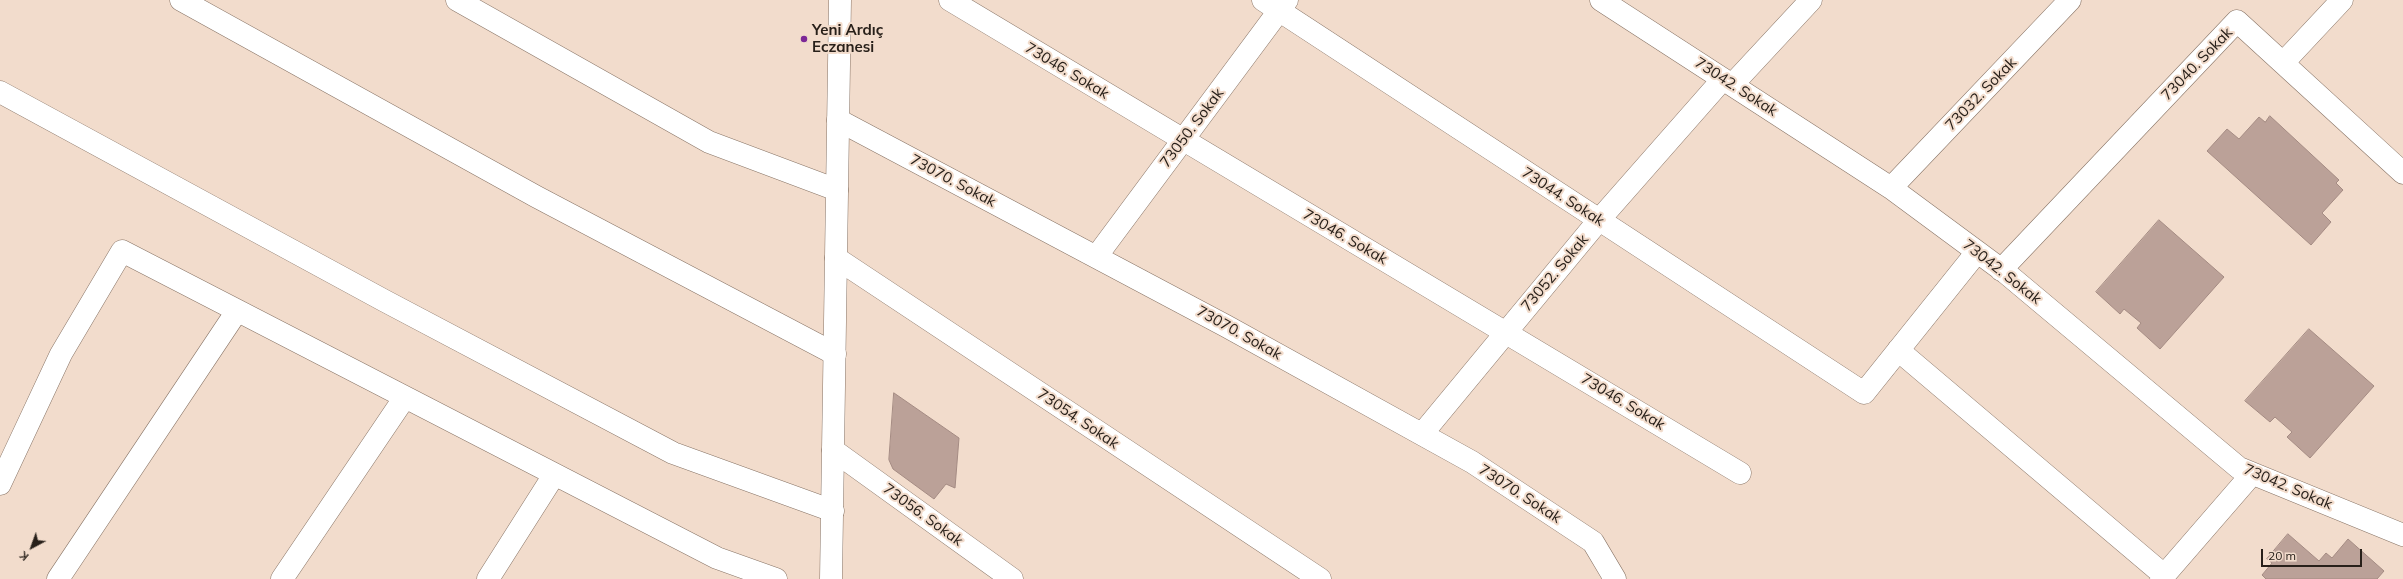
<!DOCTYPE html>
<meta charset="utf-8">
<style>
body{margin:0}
#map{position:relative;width:2403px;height:579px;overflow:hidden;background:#f2dccc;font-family:Mulish,sans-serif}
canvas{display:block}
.north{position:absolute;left:12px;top:527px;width:40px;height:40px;-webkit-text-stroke:3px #f2dccc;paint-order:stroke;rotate:221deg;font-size:11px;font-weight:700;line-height:16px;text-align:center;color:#28201a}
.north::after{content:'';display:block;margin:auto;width:14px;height:18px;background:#28201a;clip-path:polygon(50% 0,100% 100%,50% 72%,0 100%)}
.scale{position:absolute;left:2261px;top:549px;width:101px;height:18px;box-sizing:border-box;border:2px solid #28201a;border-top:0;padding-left:5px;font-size:12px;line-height:14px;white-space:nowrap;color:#28201a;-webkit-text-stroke:3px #f2dccc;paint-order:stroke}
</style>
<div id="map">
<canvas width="2403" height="579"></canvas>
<div class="north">K</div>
<div class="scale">20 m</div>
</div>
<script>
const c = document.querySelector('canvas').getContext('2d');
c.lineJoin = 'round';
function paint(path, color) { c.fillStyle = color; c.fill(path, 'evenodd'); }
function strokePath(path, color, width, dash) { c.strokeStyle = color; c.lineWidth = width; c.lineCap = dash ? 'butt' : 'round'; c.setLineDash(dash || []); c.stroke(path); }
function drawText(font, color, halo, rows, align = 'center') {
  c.font = font + ' Mulish,sans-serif'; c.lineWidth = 4; c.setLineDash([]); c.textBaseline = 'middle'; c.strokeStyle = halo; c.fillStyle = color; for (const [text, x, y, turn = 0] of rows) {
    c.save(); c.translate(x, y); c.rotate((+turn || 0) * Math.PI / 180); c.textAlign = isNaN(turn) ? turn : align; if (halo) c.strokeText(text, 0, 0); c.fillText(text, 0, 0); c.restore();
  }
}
const building = new Path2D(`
 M2270 116 2339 180 2336 183 2343 190 2322 213 2331 222 2311 245 2207 151 2227 129 2239 139 2259 117 2265 122Z
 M2159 220 2224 277 2160 349 2137 328 2141 323 2124 309 2120 314 2096 292Z
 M2309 329 2374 386 2310 458 2287 437 2292 432 2275 417 2270 422 2245 401Z
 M894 393 959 438 955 488 946 484 934 499 893 469 889 460Z
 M2288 534 2319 561 2326 553 2332 558 2348 539 2384 571 2377 579H2266L2262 575 2272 563 2267 559Z`);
paint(building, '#bba198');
strokePath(building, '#a48b83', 1);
const street = new Path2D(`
 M181 0 537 197 835 354
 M457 0 709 142 837 190
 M950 0C1212 159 1477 314 1740 473
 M1263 0 1864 393 1977 252
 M1601 0 1891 188 2006 273 2239 468 2403 535
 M2283 63 2342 0
 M1732 85 1811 0
 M0 92 385 301 673 453 833 511
 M838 120 1226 326 1472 462 1593 542 1615 579
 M1891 188 2070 0
 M1096 257 1287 0
 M836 258 1320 579
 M2001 270 2237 21 2403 173
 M1898 350 2165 576
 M1422 434 1599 220 1723 79
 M833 450 1012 579
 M0 484 61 354 122 251 717 558 776 579
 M58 579 237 311
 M282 579 405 397
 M488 579 554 475
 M2161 579 2252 474`);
const secondary = new Path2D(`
 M831 579 840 0`);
strokePath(street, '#887466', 23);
strokePath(secondary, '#887466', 23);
strokePath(street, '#fff', 22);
strokePath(secondary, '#fff', 22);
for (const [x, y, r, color] of [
 [804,39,4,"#7c2796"]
]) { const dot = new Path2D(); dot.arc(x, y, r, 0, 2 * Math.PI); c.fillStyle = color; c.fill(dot); strokePath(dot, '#f2dccc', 1.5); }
drawText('bold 15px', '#28201a', '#f2dccc', [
 ["Yeni Ardıç",812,30],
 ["Eczanesi",812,47]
], 'left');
drawText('15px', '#28201a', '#f2dccc', [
 ["73040. Sokak",2197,64,-46],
 ["73046. Sokak",1067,71,31],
 ["73042. Sokak",1736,87,33],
 ["73032. Sokak",1981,94,-46],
 ["73050. Sokak",1192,128,-53],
 ["73070. Sokak",953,181,28],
 ["73044. Sokak",1563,197,33],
 ["73046. Sokak",1345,237,30],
 ["73042. Sokak",2002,272,38],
 ["73052. Sokak",1555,273,-50],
 ["73070. Sokak",1239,333,29],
 ["73046. Sokak",1623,402,31],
 ["73054. Sokak",1078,419,34],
 ["73042. Sokak",2288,487,23],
 ["73070. Sokak",1520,494,33],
 ["73056. Sokak",923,515,36]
]);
</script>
